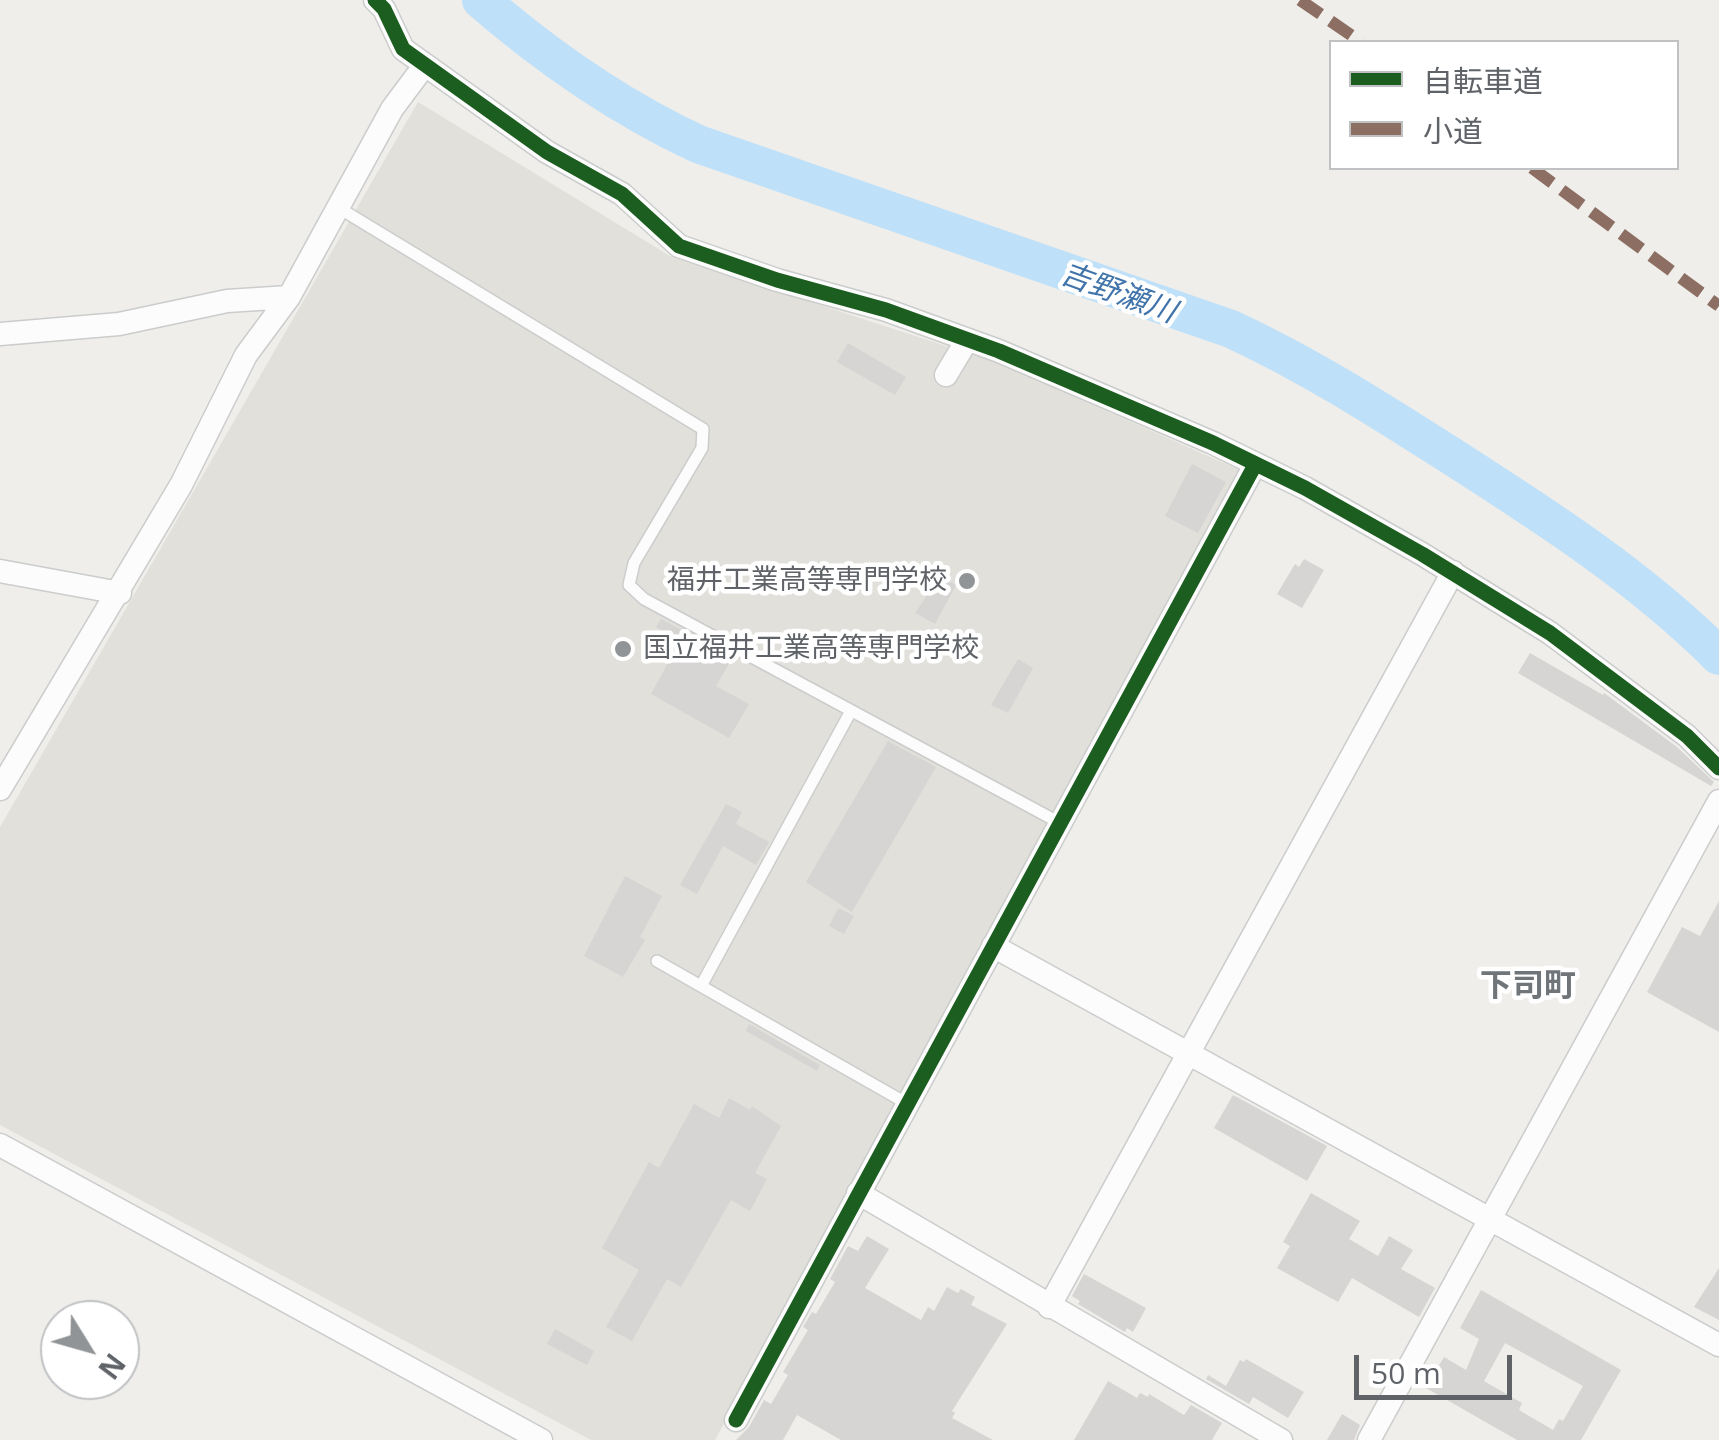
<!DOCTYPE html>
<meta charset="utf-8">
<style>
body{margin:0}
#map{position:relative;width:1719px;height:1440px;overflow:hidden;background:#efeeea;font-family:"Open Sans","Noto Sans JP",sans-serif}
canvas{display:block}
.legend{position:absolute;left:1329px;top:40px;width:350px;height:130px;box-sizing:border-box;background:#fff;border:2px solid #bfc1c3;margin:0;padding:12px 18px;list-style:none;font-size:30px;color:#5f6368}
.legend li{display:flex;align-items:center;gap:20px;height:50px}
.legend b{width:50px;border:2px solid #bfc1c3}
.north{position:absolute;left:40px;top:1300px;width:100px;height:100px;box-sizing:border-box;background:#fff;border:2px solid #bfc1c3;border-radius:50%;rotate:127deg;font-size:28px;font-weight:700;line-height:40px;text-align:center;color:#5f6368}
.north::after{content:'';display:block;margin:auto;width:35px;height:45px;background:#919496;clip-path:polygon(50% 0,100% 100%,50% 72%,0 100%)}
.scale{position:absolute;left:1354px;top:1355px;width:158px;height:45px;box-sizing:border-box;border:5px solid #5f6368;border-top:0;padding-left:12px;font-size:30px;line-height:35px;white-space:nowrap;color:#5f6368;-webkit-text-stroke:8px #fff;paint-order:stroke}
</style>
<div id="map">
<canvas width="1719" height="1440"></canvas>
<ul class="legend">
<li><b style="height:12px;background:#1b5e20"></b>自転車道</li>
<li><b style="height:12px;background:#8d6e63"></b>小道</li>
</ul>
<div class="north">N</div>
<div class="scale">50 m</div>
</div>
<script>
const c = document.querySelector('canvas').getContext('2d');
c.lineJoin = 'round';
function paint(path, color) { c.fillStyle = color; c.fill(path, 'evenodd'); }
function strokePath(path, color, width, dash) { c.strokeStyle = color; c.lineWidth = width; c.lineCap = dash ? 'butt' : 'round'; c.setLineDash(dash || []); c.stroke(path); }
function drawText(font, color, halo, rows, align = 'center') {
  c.font = font + ' "Open Sans","Noto Sans JP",sans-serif'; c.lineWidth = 9; c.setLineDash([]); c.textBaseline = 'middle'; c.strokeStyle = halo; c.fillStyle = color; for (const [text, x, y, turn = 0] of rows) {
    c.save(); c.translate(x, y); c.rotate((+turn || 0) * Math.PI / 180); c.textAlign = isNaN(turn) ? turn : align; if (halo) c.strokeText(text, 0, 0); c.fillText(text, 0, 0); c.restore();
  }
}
paint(new Path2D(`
 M418 102 670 256 995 362 1240 470 715 1440H591L0 1125V827Z`), '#e2e0da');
strokePath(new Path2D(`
 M481 0C547 57 619 107 698 144L1231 329C1311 366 1382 412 1456 459 1548 518 1641 578 1719 656`), '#bfe0f9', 38);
paint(new Path2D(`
 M848 343 906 377 895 395 837 362Z
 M1192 464 1226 482 1198 533 1165 516Z
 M1304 559 1324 570 1302 608 1277 594 1295 564 1299 567Z
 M940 576 956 585 935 624 915 613Z
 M661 619 733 657 716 686 749 704 729 738 651 694 680 641 656 627Z
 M1530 653 1603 695 1604 693 1677 747 1714 782 1711 786 1518 673Z
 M1018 659 1033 668 1008 713 991 705Z
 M888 741 936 767 852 912 806 882Z
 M726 804 742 812 736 824 769 842 756 865 723 846 697 894 680 885Z
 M625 876 662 896 640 937 645 940 623 977 584 956Z
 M1719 901V1032L1647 992 1682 927 1700 936Z
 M838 908 854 916 844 934 829 926Z
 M749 1024 820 1065 817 1071 746 1031Z
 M1233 1095 1327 1146 1307 1181 1214 1128Z
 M729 1098 750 1110 752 1106 781 1126 755 1173 767 1179 750 1211 731 1200 681 1287 667 1279 632 1341 606 1327 639 1270 602 1248 649 1162 659 1168 694 1104 719 1118Z
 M1311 1193 1360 1221 1349 1239 1378 1256 1389 1236 1413 1250 1401 1269 1435 1288 1419 1317 1352 1278 1338 1302 1277 1268 1290 1246 1283 1242Z
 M867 1236 889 1249 865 1288 921 1320 928 1307 934 1311 947 1287 958 1293 961 1289 975 1297 971 1305 1007 1324 952 1411 955 1413 952 1418 993 1440H841L797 1415 783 1440H736L749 1427 764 1400 771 1404 788 1375 783 1372 808 1330 803 1327 812 1312 816 1314 835 1282 830 1279 848 1246 858 1251Z
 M1719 1268V1320L1694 1307Z
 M1084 1274 1146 1308 1133 1332 1127 1328 1125 1332 1078 1304 1080 1301 1072 1296Z
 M1481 1290 1621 1370 1581 1440H1517L1426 1388 1444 1357 1466 1370 1479 1339 1460 1328ZM1505 1343 1583 1386 1563 1421 1559 1419 1553 1430 1519 1410 1522 1403 1484 1381Z
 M555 1329 594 1351 587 1365 547 1344Z
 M1246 1359 1304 1392 1288 1418 1253 1397 1249 1404 1206 1379 1208 1375 1226 1386 1240 1360 1244 1362Z
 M1108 1381 1137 1398 1140 1393 1148 1397 1149 1394 1184 1415 1191 1405 1222 1423 1212 1440H1074Z
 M1342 1414 1360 1425 1354 1440H1327Z`), '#d6d5d3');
const lane = new Path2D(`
 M339 208 703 429 702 448 634 563 629 585 644 599 1060 823
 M657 961 906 1103
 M701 986 851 711`);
const street = new Path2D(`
 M375 0 384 9 403 49 547 152 622 194 679 246 777 280 886 310 999 351 1213 443 1305 488 1422 554 1550 633 1687 736 1719 768
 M0 334 119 324 227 301 289 297
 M946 375 967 340
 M0 571 120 593
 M0 789 181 485 246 355 289 297 392 109 424 66
 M993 946 1719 1345
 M0 1145 541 1440
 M858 1193 1281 1440
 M1049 1307 1453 572
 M736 1420 1255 465
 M1369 1440 1719 801`);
strokePath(lane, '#cbcccc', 14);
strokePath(street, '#cbcccc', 25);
strokePath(lane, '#fdfcfc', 11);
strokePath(street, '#fdfcfc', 22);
strokePath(new Path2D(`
 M1300 0 1361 42
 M1532 168 1719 306`), '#8d6e63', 12, [25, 12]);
strokePath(new Path2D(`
 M375 0 384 9 403 49 547 152 622 194 679 246 777 280 886 310 999 351 1213 443 1305 488 1422 554 1550 633 1687 736 1719 768
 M736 1420 1255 465`), '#1b5e20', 15);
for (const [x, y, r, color] of [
 [967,581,10,"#919496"],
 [623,649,10,"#919496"]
]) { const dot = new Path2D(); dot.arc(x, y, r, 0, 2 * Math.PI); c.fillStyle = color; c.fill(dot); strokePath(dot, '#fff', 4); }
drawText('28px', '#5f6368', '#fff', [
 ["福井工業高等専門学校",947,581],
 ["国立福井工業高等専門学校",643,649,"left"]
], 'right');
drawText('italic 30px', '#4174aa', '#fff', [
 ["吉野瀬川",1118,294,20]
]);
drawText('bold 32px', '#70757a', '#fff', [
 ["下司町",1528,987]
]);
</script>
